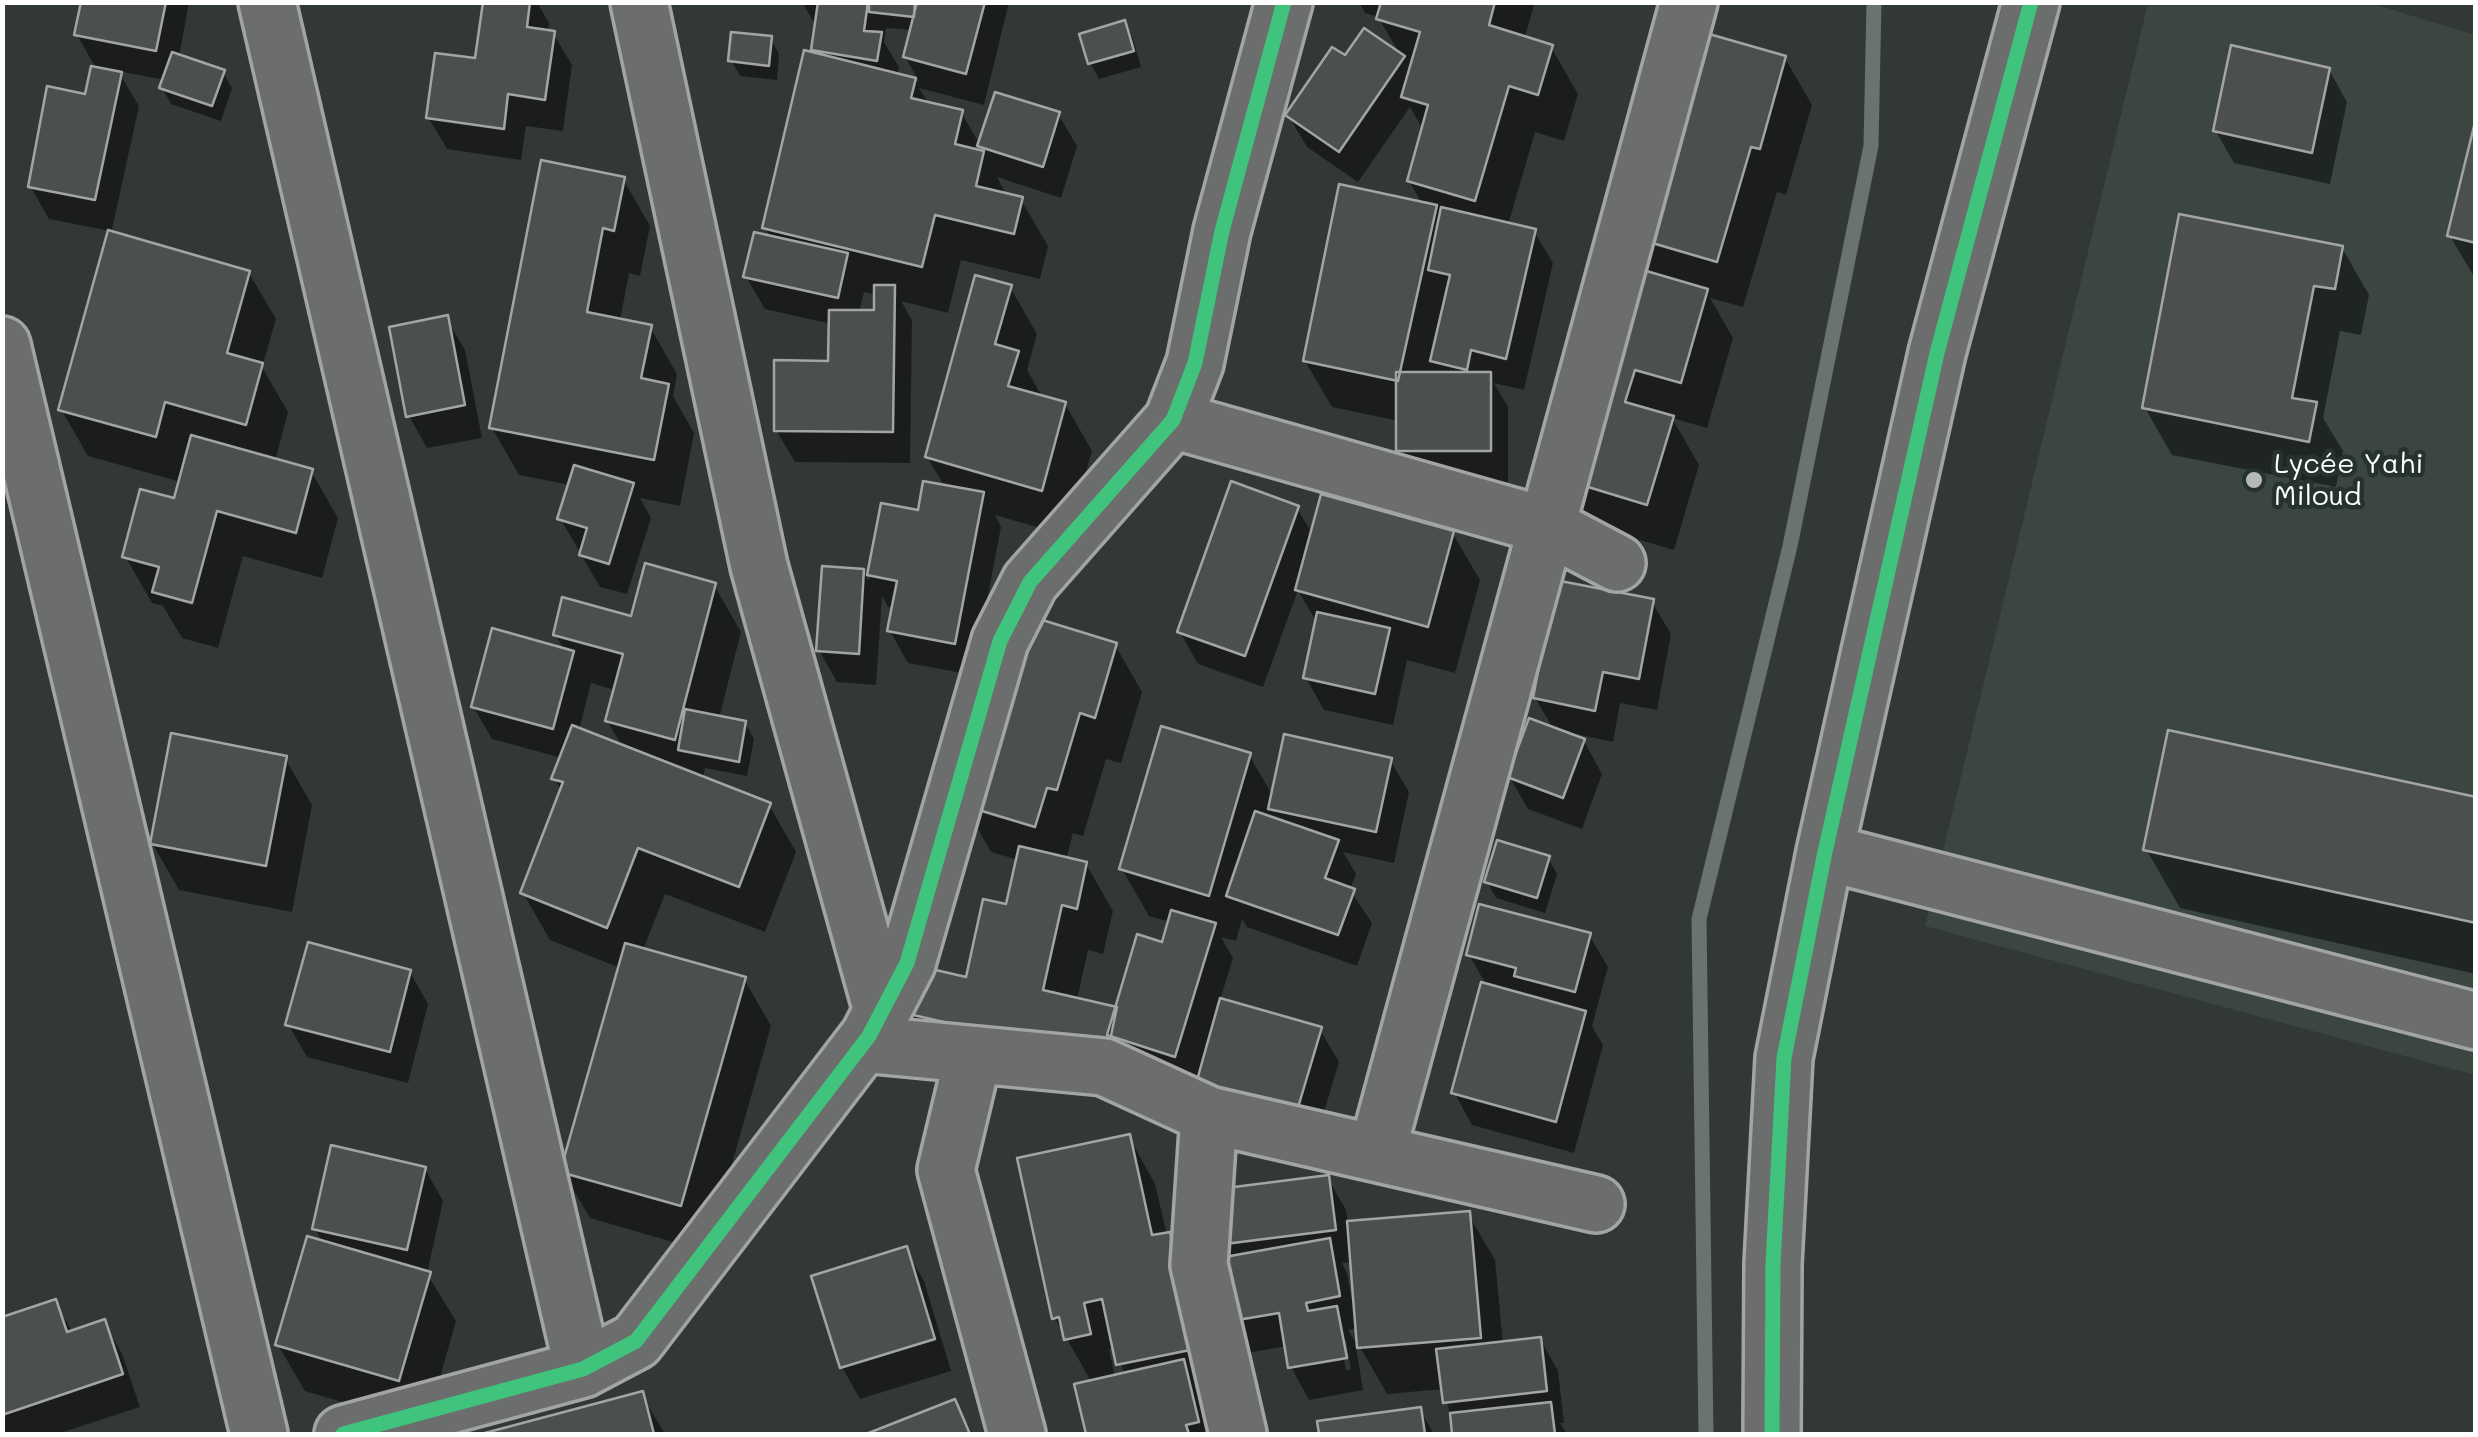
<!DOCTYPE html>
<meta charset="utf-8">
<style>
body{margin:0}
#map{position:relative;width:2478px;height:1437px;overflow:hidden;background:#323835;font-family:Mali,sans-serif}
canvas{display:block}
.frame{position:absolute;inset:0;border:5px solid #fff;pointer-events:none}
</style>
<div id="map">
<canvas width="2478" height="1437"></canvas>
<div class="frame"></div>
</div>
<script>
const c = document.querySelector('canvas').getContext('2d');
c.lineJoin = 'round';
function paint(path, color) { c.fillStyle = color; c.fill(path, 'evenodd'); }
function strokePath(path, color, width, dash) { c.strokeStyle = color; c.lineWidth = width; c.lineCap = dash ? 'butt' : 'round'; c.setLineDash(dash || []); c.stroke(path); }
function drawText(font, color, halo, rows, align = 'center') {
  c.font = font + ' Mali,sans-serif'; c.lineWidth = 9; c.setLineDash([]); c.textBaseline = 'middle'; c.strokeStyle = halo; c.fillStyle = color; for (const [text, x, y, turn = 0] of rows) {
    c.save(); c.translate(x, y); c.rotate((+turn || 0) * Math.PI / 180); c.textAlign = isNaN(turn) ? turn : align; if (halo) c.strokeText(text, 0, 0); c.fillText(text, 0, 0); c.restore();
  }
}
paint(new Path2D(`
 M2148 3H2370L2475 35V1075L1925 926Z`), '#3b4640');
paint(new Path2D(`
 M83 2H189L179 57 223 72 232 88 221 121 171 104 162 88 165 80 118 71 139 106 111 234 249 273 276 319 262 367 288 412 275 461 311 471 338 518 322 578 243 556 218 648 182 638 163 606 152 603 125 556 176 501 181 482 88 456 61 409 110 231 49 219 30 186 87 97 97 70 77 35Z
 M485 2H537L549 23 548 33H553L572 65 563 131 526 126 521 160 447 149 428 117 477 61Z
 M802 2H1009L984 105 919 88 929 104 961 112 980 145 1058 114 1077 146 1061 198 997 177 1007 196 1021 200 1048 246 1040 279 961 260 948 313 901 301 912 320 910 463 795 462 776 430 831 363V324L765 309 746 277 771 238 765 228 817 56 814 50 817 28ZM886 28 912 30 905 57 919 81 897 76 899 67 884 42ZM864 292 876 295V312H859Z
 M1359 2H1535L1524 39 1551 47 1578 94 1564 141 1535 132 1508 225 1534 231 1553 263 1524 390 1494 383 1508 407V483L1418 482 1399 450V421L1332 407 1305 361 1423 205 1409 181 1423 130 1410 107 1358 182 1307 147 1288 115 1345 59 1401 56 1378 17 1365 13Z
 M1124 23 1133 39 1141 67 1099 79 1090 63Z
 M770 38 779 54 777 80 740 76 731 60Z
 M1785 58 1812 105 1786 195 1777 192 1743 307 1710 298 1733 338 1707 428 1672 418 1699 465 1674 550 1568 519 1620 232Z
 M2329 70 2347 102 2330 184 2234 163 2215 130Z
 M2476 128V280L2450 236Z
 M623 179 650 226 640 276 629 273 620 321 650 327 677 374 673 396 694 433 680 506 640 498 651 518 627 594 600 587 560 518 570 485 519 475 492 428Z
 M2342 248 2369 295 2361 335 2340 331 2323 418 2343 451 2336 487 2172 455 2145 408Z
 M1010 287 1037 334 1027 370 1043 398 1065 404 1092 451 1068 536 995 515 1001 527 973 675 908 663 890 631 894 608 888 607 882 596 876 685 837 682 819 650 863 572 869 581 883 506 920 513 945 487 927 457Z
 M446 318 465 350 482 438 427 448 409 416Z
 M1297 508 1313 535 1453 534 1480 580 1455 673 1407 660 1393 725 1324 710 1306 678 1317 623 1298 590 1263 687 1198 664 1180 632Z
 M714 585 741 632 719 718 745 723 754 739 747 776 705 768 703 779 769 805 796 852 765 932 665 894 643 950 744 979 771 1026 707 1252 590 1218 563 1172 620 968 550 940 523 893 562 792 554 778 562 758 492 739 473 706 565 651 555 634 633 619ZM591 683 615 690 607 721 623 747 579 730Z
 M1652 602 1671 634 1657 710 1620 703 1613 742 1571 733 1570 736 1584 741 1602 774 1582 829 1528 809 1509 776 1554 730 1535 698Z
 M1115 645 1142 692 1121 763 1106 759 1083 836 1073 833 1066 860 1086 864 1113 911 1103 954 1088 950 1077 1000 1118 1009 1164 946 1170 922 1149 916 1122 869 1249 755 1273 796 1390 760 1409 792 1394 863 1343 852 1356 874 1350 890 1372 923 1357 966 1247 927 1242 919 1236 941 1221 937 1233 958 1220 1000 1320 1030 1339 1062 1312 1152 1132 1104 929 1058 902 1012 968 980 1008 907 1018 860 991 852 964 805Z
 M285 758 312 805 292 912 179 890 152 843Z
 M2476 800V974L2180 908 2146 849Z
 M1548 858 1557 874 1545 913 1496 898 1487 882Z
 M1589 935 1608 967 1592 1026 1603 1045 1574 1153 1472 1125 1454 1092 1487 986 1469 955Z
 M410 972 428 1004 408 1083 307 1057 288 1024Z
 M1129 1137 1155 1184 1167 1235 1195 1282 1211 1434H1089L1077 1386 1092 1383 1055 1318ZM1115 1348 1125 1375 1115 1377 1109 1349Z
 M425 1169 443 1201 427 1274 456 1321 426 1427 305 1391 278 1345 323 1243 315 1229Z
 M1327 1177 1346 1210 1348 1224 1468 1214 1495 1260 1503 1344 1540 1339 1558 1371 1564 1423H1560L1567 1434H1455L1444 1389 1387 1394 1360 1347 1358 1328 1348 1330 1355 1341 1363 1390 1309 1400 1291 1367 1287 1346 1241 1354 1220 1244ZM1353 1262 1356 1301H1352L1347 1273 1342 1263ZM1341 1340H1346L1351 1370H1346Z
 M905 1249 924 1281 951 1371 860 1399 842 1367Z
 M55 1302 73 1333 104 1322 122 1354 140 1407 57 1434H2V1320Z
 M641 1394 665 1434H490Z
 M954 1402 973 1434H872Z
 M1420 1410 1434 1434H1321L1320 1423Z`), '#0007');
strokePath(new Path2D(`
 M1706 1434 1699 919 1790 546 1871 146 1874 2`), '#6a736f', 15);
const building = new Path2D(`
 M81 2H166L156 51 74 35Z
 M483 2H530L527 27 555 31 545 100 508 94 504 129 426 118 435 53 475 58Z
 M818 2H868L864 31 882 32 877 61 811 50Z
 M869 2H915L914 17 869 12Z
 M917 2H985L966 74 903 57Z
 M1381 2H1495L1489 25 1553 45 1538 95 1509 86 1475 201 1407 181 1428 105 1401 97 1420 32 1376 19Z
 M1125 20 1134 51 1088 64 1079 34Z
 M1667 22 1786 56 1760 149 1751 147 1717 262 1618 233Z
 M1364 28 1405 56 1339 152 1285 115 1332 47 1345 55Z
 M731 32 772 36 769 66 728 61Z
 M2231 45 2330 68 2312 153 2213 131Z
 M804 50 916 78 911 98 963 110 955 144 984 151 976 186 1023 197 1014 234 935 215 922 267 762 228Z
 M172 52 225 70 212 106 159 88Z
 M91 66 122 72 95 200 28 187 47 86 85 94Z
 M995 92 1060 112 1043 167 977 146Z
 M2476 118V243L2447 236Z
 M541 160 625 177 614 231 603 228 587 312 652 325 641 378 669 384 654 460 489 428Z
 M1339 184 1437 205 1398 381 1303 361Z
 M1441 207 1536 229 1506 359 1471 350 1467 370 1430 361 1450 275 1428 270Z
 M2179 214 2343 246 2335 289 2314 286 2292 398 2317 402 2309 442 2142 408Z
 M108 230 250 271 227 353 263 363 246 425 165 402 156 437 58 410Z
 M754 232 848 253 838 298 743 277Z
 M1602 258 1708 289 1681 383 1635 370 1625 402 1674 416 1647 505 1539 472Z
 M975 275 1012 285 995 344 1019 351 1008 386 1066 402 1042 491 925 457Z
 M874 285H895L893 432 774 431V360L828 361 829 310H874Z
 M448 315 465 405 406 417 389 327Z
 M1396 372H1491V451H1396Z
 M191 435 313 469 296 533 217 511 192 603 152 592 159 567 122 557 140 489 174 498Z
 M574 465 634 483 609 564 579 555 587 528 557 519Z
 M923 481 984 492 955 644 887 631 897 581 867 575 881 503 918 510Z
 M1231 481 1299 506 1245 656 1177 632Z
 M1321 494 1454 531 1428 627 1295 590Z
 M645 563 716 583 675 740 605 721 623 654 553 635 562 597 631 616Z
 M822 566 864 569 859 654 816 651Z
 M1555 580 1654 599 1639 679 1603 672 1595 711 1533 698Z
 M1013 611 1117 643 1095 718 1080 713 1057 790 1047 788 1035 827 962 805Z
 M1317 612 1390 628 1375 694 1303 678Z
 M492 628 574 651 553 729 471 707Z
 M685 709 746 721 739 762 678 750Z
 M1529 718 1585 739 1563 798 1507 777Z
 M572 725 771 803 739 887 638 848 607 928 520 893 563 782 551 779Z
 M1161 726 1251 753 1209 896 1119 869Z
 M2168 730 2476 797V923L2143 850Z
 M171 733 287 756 266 866 150 844Z
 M1284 734 1392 758 1376 832 1268 809Z
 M1255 811 1339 840 1325 878 1355 889 1338 935 1226 896Z
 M1497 840 1550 856 1537 898 1484 882Z
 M1019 846 1087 862 1077 909 1062 905 1043 990 1117 1007 1106 1059 900 1012 910 964 966 977 983 899 1006 904Z
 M1479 904 1591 933 1575 992 1514 976 1516 968 1466 955Z
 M1171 910 1216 923 1175 1057 1107 1035 1137 934 1162 942Z
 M308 942 411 970 390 1052 285 1025Z
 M625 943 746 977 681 1206 560 1172Z
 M1481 982 1586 1011 1556 1122 1451 1093Z
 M1220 998 1322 1027 1294 1121 1194 1091Z
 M1130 1134 1152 1235 1170 1232 1195 1349 1116 1365 1102 1299 1084 1303 1091 1334 1064 1340 1059 1317 1052 1319 1017 1158Z
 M331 1145 426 1167 407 1250 312 1229Z
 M1329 1175 1336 1230 1217 1245 1210 1190Z
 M1470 1211 1481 1338 1357 1348 1347 1221Z
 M307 1236 431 1272 399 1381 275 1345Z
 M1330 1238 1340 1296 1306 1303 1308 1311 1337 1306 1347 1358 1288 1368 1279 1313 1220 1323 1208 1260Z
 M907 1246 935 1339 840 1368 811 1276Z
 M56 1299 67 1332 105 1319 123 1374 2 1415V1317Z
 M1541 1337 1547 1391 1443 1403 1436 1349Z
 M1184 1359 1199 1422 1186 1425 1189 1434H1086L1074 1384Z
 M643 1391 654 1434H481Z
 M955 1399 970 1434H866Z
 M1551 1402 1555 1434H1452L1450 1413Z
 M1421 1407 1425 1434H1319L1317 1421Z`);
paint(building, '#4b4f4d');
strokePath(building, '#a3a5a4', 2.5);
const minor = new Path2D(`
 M267 2 583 1369
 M639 2 759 566 882 1011
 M1173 420 1547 526 1617 563
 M1825 852 2476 1021
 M863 1044 1104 1067 1209 1115 1596 1204
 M973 1057 946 1170 1017 1434
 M1209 1115 1199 1265 1238 1434
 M1377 1152 1689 2
 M343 1434 583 1369 636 1341 869 1036 907 963 1000 641 1030 582 1173 420 1195 363 1222 231 1284 2
 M1772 1434 1773 1264 1784 1058 1825 852 1937 353 2031 2`);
const major = new Path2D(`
 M2 345 259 1434`);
strokePath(minor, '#a3a5a4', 62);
strokePath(major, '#a3a5a4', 62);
strokePath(minor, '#6b6e6d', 55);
strokePath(major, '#6b6e6d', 55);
strokePath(new Path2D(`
 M343 1434 583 1369 636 1341 869 1036 907 963 1000 641 1030 582 1173 420 1195 363 1222 231 1284 2
 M1772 1434 1773 1264 1784 1058 1825 852 1937 353 2031 2`), '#40c37c', 15);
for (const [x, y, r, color] of [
 [2254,480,10,"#b7b9b8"]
]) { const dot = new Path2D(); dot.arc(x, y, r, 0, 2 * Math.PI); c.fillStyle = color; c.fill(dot); strokePath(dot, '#26332d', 4); }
drawText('28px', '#fff', '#26332d', [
 ["Lycée Yahi",2274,464],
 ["Miloud",2274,496]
], 'left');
</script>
